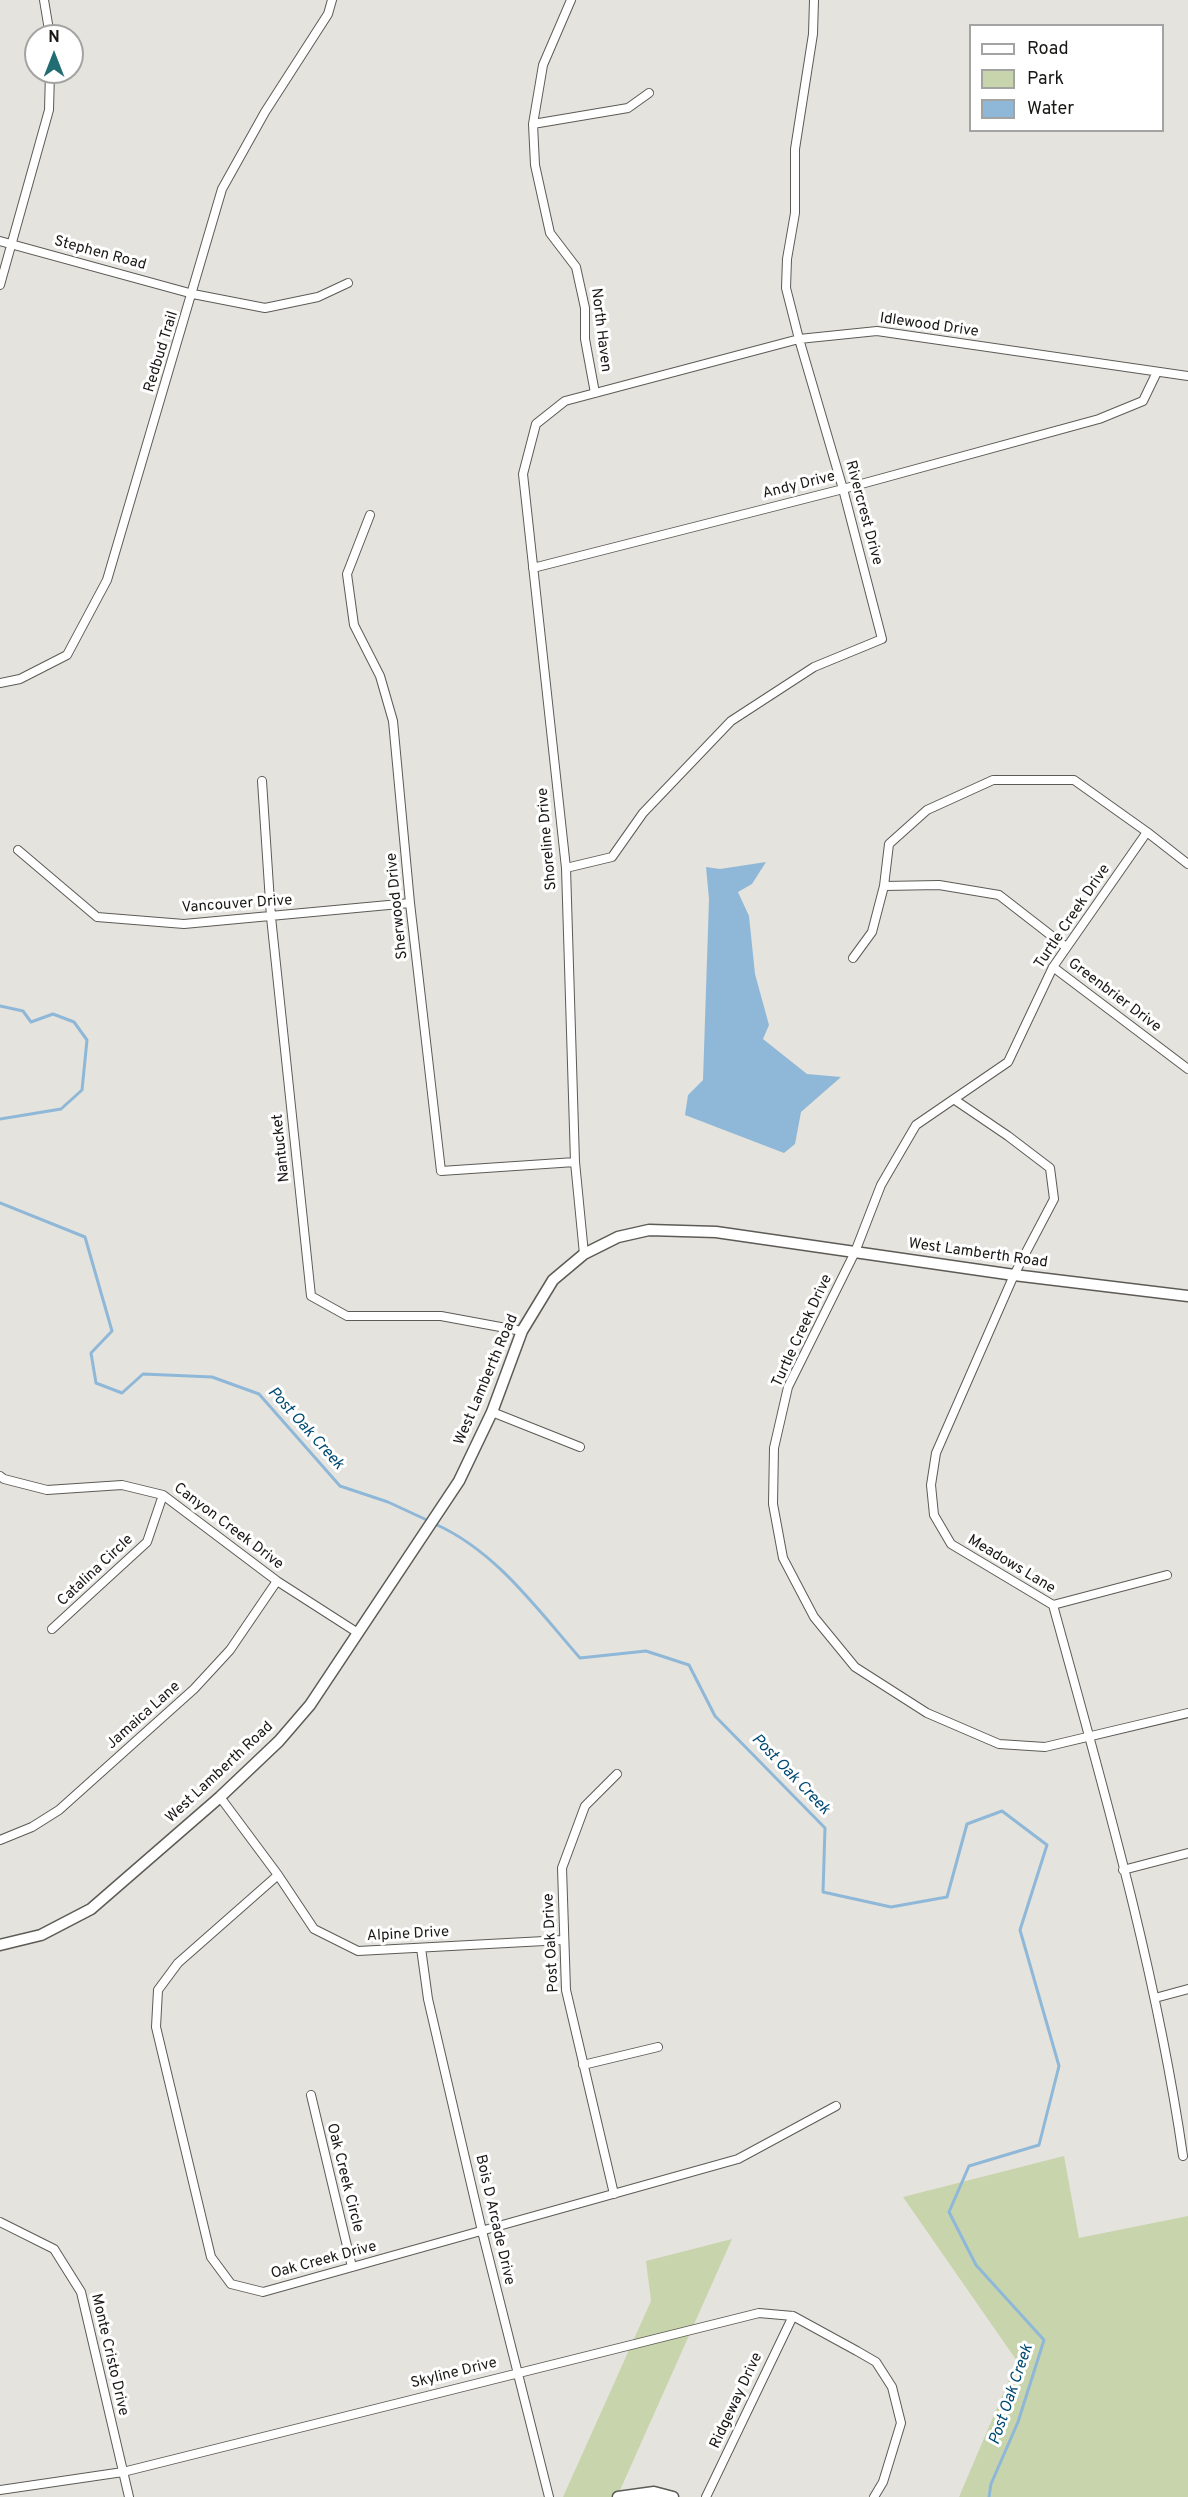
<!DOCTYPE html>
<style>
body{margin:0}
#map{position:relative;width:1188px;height:2497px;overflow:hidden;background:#e5e3dd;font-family:Overpass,sans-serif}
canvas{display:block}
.legend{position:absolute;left:969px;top:24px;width:195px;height:108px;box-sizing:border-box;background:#fff;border:2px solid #a3a3a2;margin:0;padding:8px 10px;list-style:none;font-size:18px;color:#191816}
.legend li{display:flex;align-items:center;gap:12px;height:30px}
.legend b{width:30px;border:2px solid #a3a3a2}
.north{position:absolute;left:24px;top:24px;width:60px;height:60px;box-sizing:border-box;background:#fff;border:2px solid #a3a3a2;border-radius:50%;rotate:0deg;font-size:16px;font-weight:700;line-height:24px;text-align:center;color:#191816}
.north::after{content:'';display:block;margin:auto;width:21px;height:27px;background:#226d74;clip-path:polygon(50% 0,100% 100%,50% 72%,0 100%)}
</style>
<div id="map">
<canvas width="1188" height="2497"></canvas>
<ul class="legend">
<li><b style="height:8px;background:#fff"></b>Road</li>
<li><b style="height:16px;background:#c8d4ac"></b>Park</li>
<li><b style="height:16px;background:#8fb8d8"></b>Water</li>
</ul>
<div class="north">N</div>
</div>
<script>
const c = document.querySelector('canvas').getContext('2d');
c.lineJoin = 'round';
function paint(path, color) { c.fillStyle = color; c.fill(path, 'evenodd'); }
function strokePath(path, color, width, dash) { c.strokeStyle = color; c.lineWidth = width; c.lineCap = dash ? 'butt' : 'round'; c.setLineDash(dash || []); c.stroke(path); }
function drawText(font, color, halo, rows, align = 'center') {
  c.font = font + ' Overpass,sans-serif'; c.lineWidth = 6; c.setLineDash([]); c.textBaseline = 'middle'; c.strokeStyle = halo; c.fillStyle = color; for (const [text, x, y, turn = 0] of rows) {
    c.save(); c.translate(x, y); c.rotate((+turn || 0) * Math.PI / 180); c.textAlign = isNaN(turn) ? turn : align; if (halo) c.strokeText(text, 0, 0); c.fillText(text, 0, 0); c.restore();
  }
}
paint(new Path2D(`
 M1064 2156 1079 2238 1188 2216V2497H959L1017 2361 903 2197Z
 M732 2239 617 2497H563L651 2301 646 2261Z`), '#c8d4ac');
paint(new Path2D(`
 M766 862 752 884 738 892 749 916 755 974 769 1025 763 1039 807 1074 841 1077 801 1112 795 1144 784 1153 685 1115 688 1095 703 1080 709 899 706 867 720 869Z`), '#8fb8d8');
strokePath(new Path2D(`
 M0 1006 23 1011 31 1022 53 1014 74 1022 87 1040 82 1090 61 1109 0 1119
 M0 1203 85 1237 112 1331 91 1353 96 1383 122 1393 143 1374 212 1377 259 1394 340 1486 388 1502 429 1521
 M435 1524C496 1551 537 1609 580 1658L646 1651 689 1665 715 1716 825 1828 823 1892 891 1907 947 1897 967 1824 1002 1811 1047 1845 1020 1930 1059 2066 1039 2145 969 2166 949 2212 976 2265 1044 2340 1018 2422 991 2484 989 2497`), '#8fb8d8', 3);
const street = new Path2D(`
 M44 0 50 36
 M571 0 543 65 533 124 535 165 550 233 576 267 585 308V339L595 393
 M533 124 628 108 649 93
 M0 241 193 294 265 308 318 297 348 283
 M0 285 49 110 50 72
 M370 515 347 574 354 625 380 676 393 721 410 903 441 1171 575 1162
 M533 568 843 489 1099 419 1143 401 1157 372
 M0 683 20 679 67 655 107 580 222 189 265 112 328 14 332 0
 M262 781 271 917 311 1296 347 1316H441L522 1331
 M1147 832 1053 967 1008 1062 916 1125 881 1185 855 1252 788 1387 774 1448 773 1504 783 1558 814 1617 855 1667 927 1713 999 1744 1045 1747 1188 1713
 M18 850 97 917 184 924 410 903
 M566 868 612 857 643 813 731 721 814 667 882 639 843 489 799 339 786 288 787 259 795 213V149L813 34 814 0
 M884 886 939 885 999 895 1066 947
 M853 958 872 932 884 886 889 844 927 810 993 780H1074L1147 832 1188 864
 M1053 967 1188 1069
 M955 1100 1008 1136 1050 1168 1054 1199 1014 1275 936 1453 931 1485 934 1515 951 1544 1053 1605C1103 1787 1156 1969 1183 2156
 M584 1254 575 1162 566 868 523 474 536 424 565 401 799 339 877 331 1188 376
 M492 1412 580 1447
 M0 1476 4 1479 47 1490 122 1485 163 1495 277 1581 358 1633
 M1053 1605 1167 1575
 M52 1629 147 1542 163 1495
 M220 1797 278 1875 314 1929 358 1951 563 1940
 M0 1840 32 1827 59 1810 194 1689 230 1650 277 1581
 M1123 1870 1188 1853
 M278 1875 178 1963 158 1990 156 2027 211 2257 231 2284 263 2292 738 2159 836 2106
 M421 1948 428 1999 482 2231 549 2497
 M1155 1998 1188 1989
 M583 2065 658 2047
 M311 2095 352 2267
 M614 2194 566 1990 562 1868 585 1806 617 1774
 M0 2222 54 2249 81 2292 129 2497
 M0 2490 123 2472 759 2313 793 2316 857 2351 876 2362 892 2387 901 2423 883 2482 874 2497
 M706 2497 793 2316`);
const secondary = new Path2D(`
 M0 1945 41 1935 91 1909 220 1797 279 1741 310 1705 459 1481 492 1412 522 1331 553 1280 584 1254 618 1237 649 1230 716 1232 1014 1275 1188 1296
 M618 2497 654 2492 673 2497`);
strokePath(street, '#5d5b56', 10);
strokePath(secondary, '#5d5b56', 13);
strokePath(street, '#fff', 8);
strokePath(secondary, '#fff', 10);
drawText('15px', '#191816', '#fff', [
 ["Stephen Road",100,254,15],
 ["Idlewood Drive",929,326,8],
 ["North Haven",600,330,83],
 ["Redbud Trail",162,352,-73],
 ["Andy Drive",799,486,-14],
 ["Rivercrest Drive",863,513,75],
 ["Shoreline Drive",548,839,-95],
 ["Vancouver Drive",237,905,-4],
 ["Sherwood Drive",398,906,-96],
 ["Turtle Creek Drive",1073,917,-56],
 ["Greenbrier Drive",1114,996,37],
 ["Nantucket",282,1148,-96],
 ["West Lamberth Road",978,1254,8],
 ["Turtle Creek Drive",803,1331,-65],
 ["West Lamberth Road",487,1380,-67],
 ["Canyon Creek Drive",228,1527,37],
 ["Meadows Lane",1011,1565,31],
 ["Catalina Circle",96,1571,-43],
 ["Jamaica Lane",144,1716,-42],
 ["West Lamberth Road",220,1773,-43],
 ["Alpine Drive",408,1935,-3],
 ["Post Oak Drive",552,1943,-93],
 ["Oak Creek Circle",344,2178,76],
 ["Bois D Arcade Drive",494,2220,77],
 ["Oak Creek Drive",324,2261,-15],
 ["Monte Cristo Drive",109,2355,77],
 ["Skyline Drive",454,2374,-14],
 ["Ridgeway Drive",737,2401,-65]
]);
drawText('italic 16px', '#004a73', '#fff', [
 ["Post Oak Creek",305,1429,48],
 ["Post Oak Creek",790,1775,46],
 ["Post Oak Creek",1012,2395,-71]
]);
</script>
